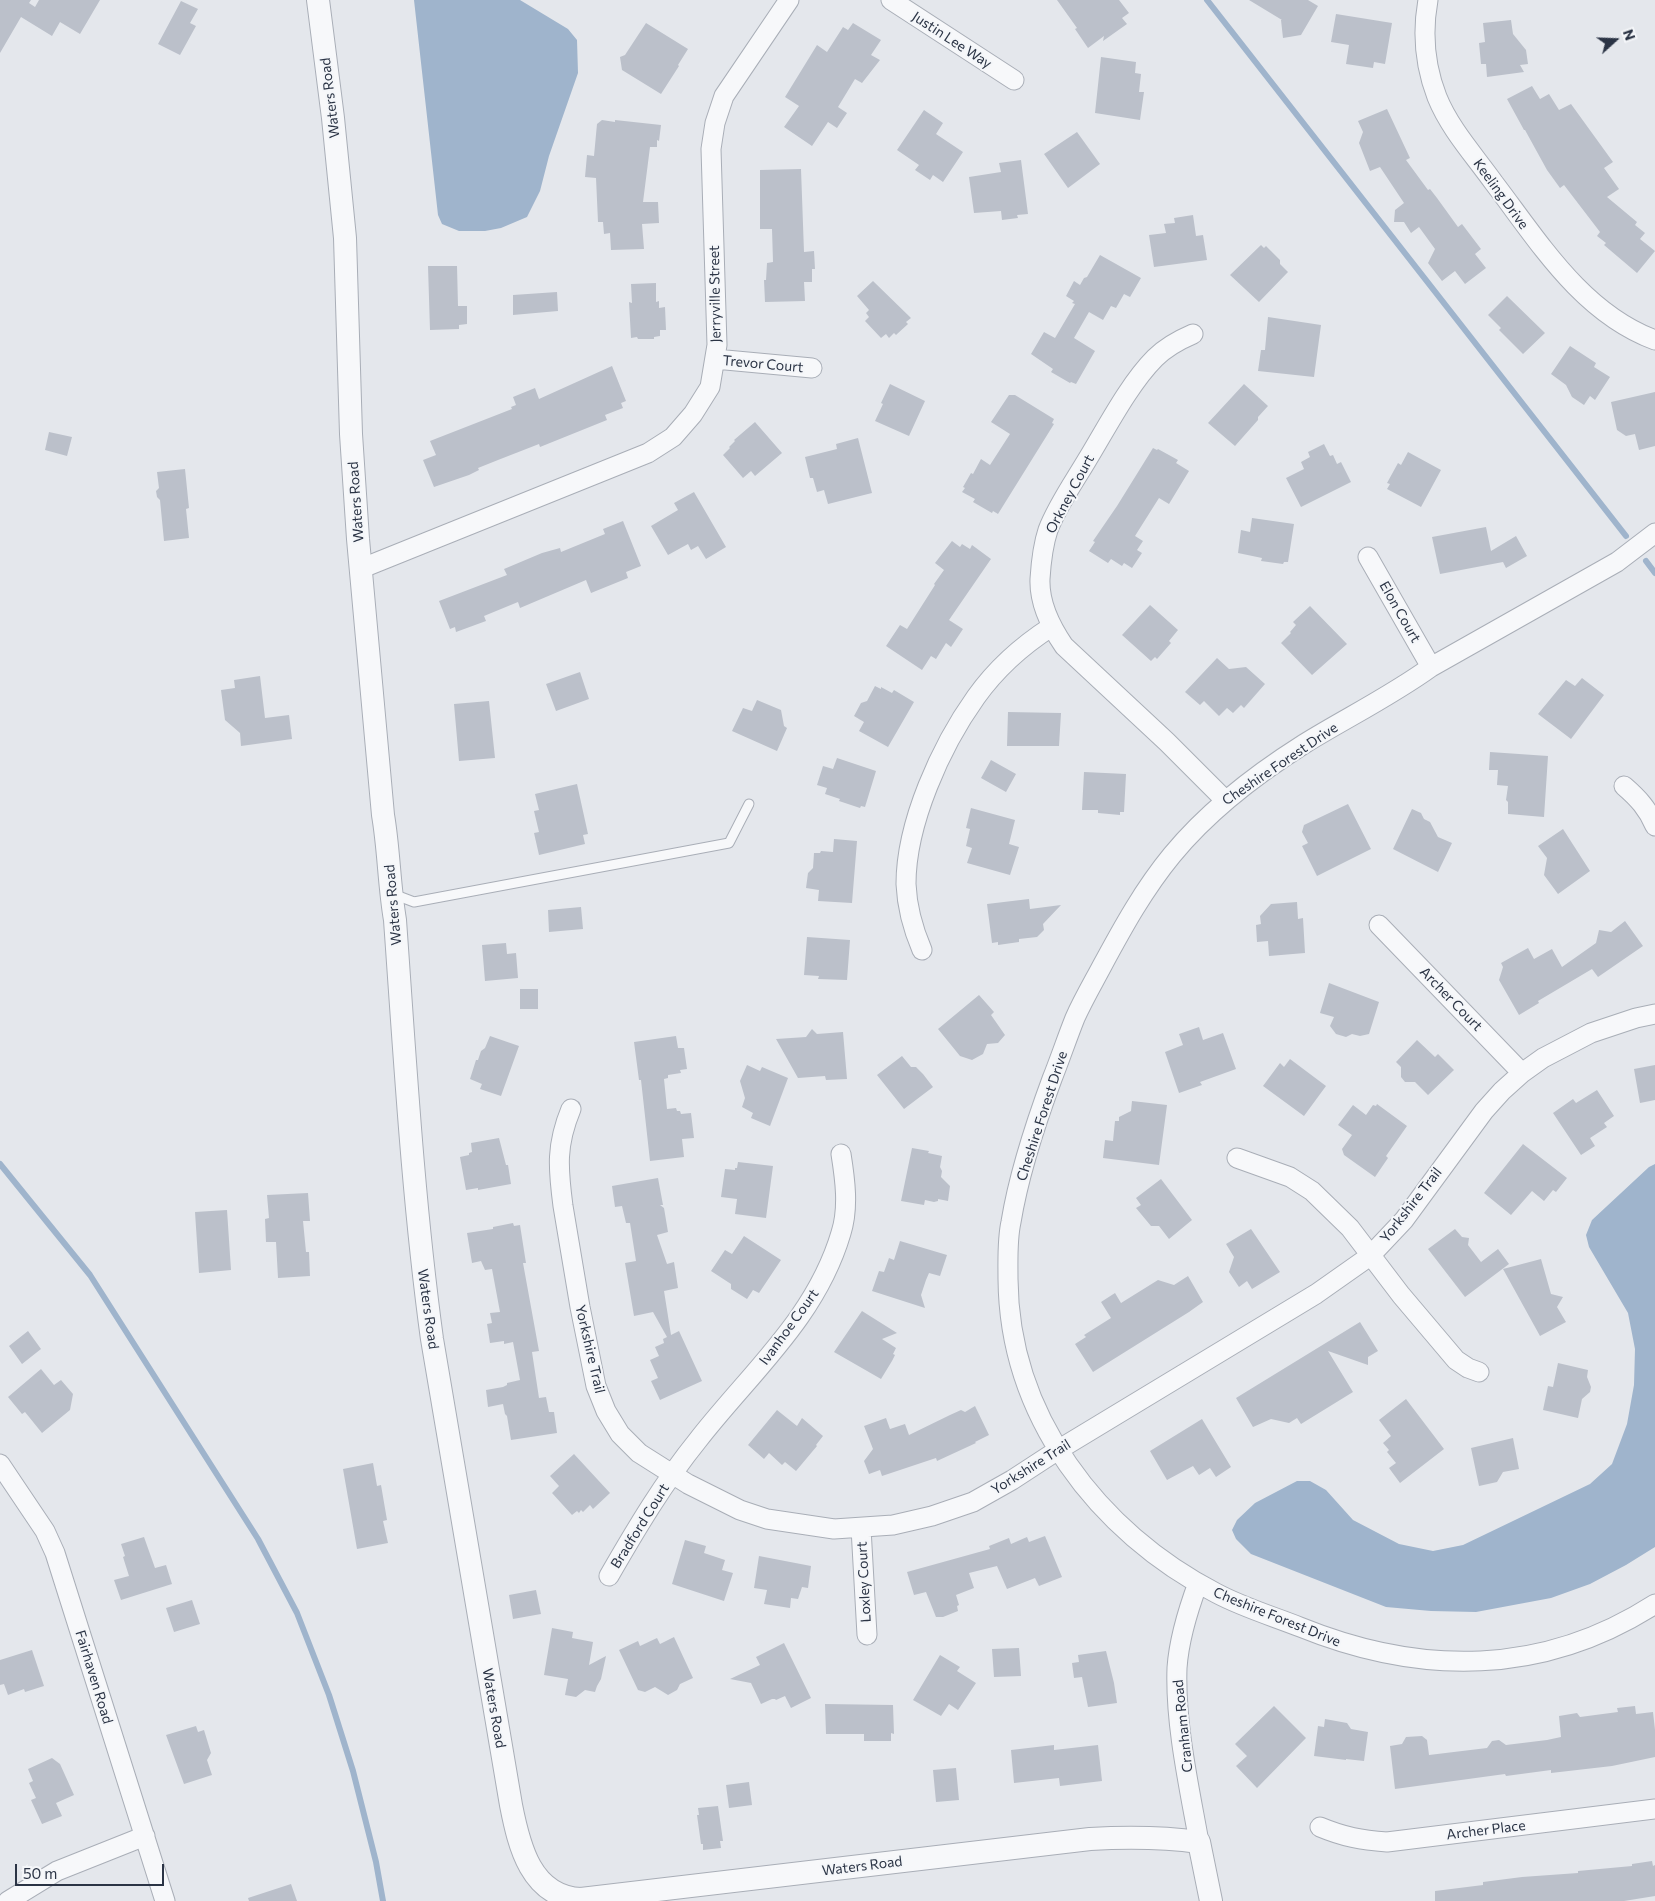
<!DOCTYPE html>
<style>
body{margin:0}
#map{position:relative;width:1655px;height:1901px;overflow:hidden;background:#e4e7ec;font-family:Commissioner,sans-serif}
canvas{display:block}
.north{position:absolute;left:1590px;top:15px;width:50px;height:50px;-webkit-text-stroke:4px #f4f6f9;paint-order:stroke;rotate:70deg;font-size:14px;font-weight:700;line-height:20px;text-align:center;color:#2b3445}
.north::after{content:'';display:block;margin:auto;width:18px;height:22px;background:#2b3445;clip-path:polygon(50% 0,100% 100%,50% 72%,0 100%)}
.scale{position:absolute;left:15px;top:1864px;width:149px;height:22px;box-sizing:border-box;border:2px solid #2b3445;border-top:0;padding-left:6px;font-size:15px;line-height:18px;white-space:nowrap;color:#2b3445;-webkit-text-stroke:4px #f4f6f9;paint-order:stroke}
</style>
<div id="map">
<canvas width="1655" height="1901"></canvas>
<div class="north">N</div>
<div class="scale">50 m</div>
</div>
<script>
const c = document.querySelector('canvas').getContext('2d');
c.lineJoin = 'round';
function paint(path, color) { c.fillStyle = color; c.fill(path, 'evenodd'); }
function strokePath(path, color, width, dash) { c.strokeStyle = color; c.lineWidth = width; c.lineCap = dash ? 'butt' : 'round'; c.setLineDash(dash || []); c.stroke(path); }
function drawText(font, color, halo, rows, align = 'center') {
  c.font = font + ' Commissioner,sans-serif'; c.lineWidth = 4; c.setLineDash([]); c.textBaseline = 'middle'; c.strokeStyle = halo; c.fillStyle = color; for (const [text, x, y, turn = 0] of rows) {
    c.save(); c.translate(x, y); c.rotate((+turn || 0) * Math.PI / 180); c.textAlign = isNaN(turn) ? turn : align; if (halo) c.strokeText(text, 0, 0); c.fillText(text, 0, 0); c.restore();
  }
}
paint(new Path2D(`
 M414 0H520L568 29 577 40 578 73 549 156 540 191 527 217 501 228 485 231H459L442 224 438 215Z
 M1655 1164V1547L1626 1565 1590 1584 1551 1598 1476 1612 1431 1611 1386 1607 1251 1554 1236 1539 1232 1530 1237 1520 1255 1503 1297 1481H1310L1326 1490 1353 1520 1399 1544 1433 1551 1463 1545 1590 1484 1612 1464 1627 1424 1634 1385 1635 1349 1628 1313 1589 1247 1586 1235 1592 1220 1649 1167Z`), '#9fb4cc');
strokePath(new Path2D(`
 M1207 0 1626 536
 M1646 561 1655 573
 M0 1164 90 1275 258 1539 297 1613 329 1695 353 1771 376 1862 383 1901`), '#9fb4cc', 6);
paint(new Path2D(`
 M0 0H31L29 3 35 7 39 0H100L80 34 60 22 52 36 21 17 0 53Z
 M1057 0H1119L1129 13 1122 18 1127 24 1103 41 1104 36 1088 48 1075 29 1077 28Z
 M1249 0H1308L1318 6 1301 35 1283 38 1281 20H1282Z
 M181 1 198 9 190 23 196 26 180 55 158 44Z
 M1336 14 1392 23 1385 64 1374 62 1373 68 1346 64 1349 45 1331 42Z
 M1511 20 1513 34 1526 50 1528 64 1520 65 1524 72 1487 77 1486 64H1481L1479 43 1485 42 1483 23Z
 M646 23 688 49 678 65 679 66 661 94 622 70 620 57 625 55Z
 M853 23 881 40 871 55 880 60 862 83 855 79 838 107 847 113 837 128 828 122 812 146 784 127 799 106 785 97 817 45 827 52 843 27 848 30Z
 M1101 57 1136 62 1135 73 1141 74 1139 92H1144L1140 120 1095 113Z
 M1532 86 1540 99 1549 94 1559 110 1571 104 1613 162 1604 168 1619 189 1607 197 1637 222 1635 225 1645 233 1640 239 1655 251 1637 273 1604 245 1606 243 1597 236 1600 232 1564 185 1560 188 1547 170 1525 130H1524L1507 99Z
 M1387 109 1410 158 1406 160 1428 190 1430 189 1437 198 1458 227 1462 224 1481 249 1475 254 1486 268 1465 284 1455 271 1442 281 1428 263 1435 249 1419 227 1411 233 1404 222H1394L1395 210 1404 203 1380 167 1370 171 1359 143 1363 132 1358 121Z
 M924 110 943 123 936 134 963 152 943 182 933 175 930 180 915 170 919 165 897 150Z
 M602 120 615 122V120L661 125 659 141 657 140V147H650L643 202H658L659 223 642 224 644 249 611 250 610 233 604 234 603 222H598L596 178 585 177 587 155 594 156 597 124Z
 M1077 132 1100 164 1068 188 1044 154Z
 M1021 160 1028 214 1017 215 1018 218 1002 220 1001 211 974 213 969 177 1001 172 999 163Z
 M801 169 804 252 814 251 815 269H812V282H804L805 301 765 302 764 280H766L767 263 773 262 772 229H760V170Z
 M1193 215 1196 236 1203 235 1207 260 1154 267 1149 235 1166 233 1164 224 1175 223 1174 218Z
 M1261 245 1264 248 1266 246 1280 260V264L1288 272 1259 302 1230 275Z
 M1100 255 1141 278 1130 297 1124 294 1116 308 1111 306 1103 320 1089 312 1074 338 1095 351 1076 384 1071 382 1070 383 1051 372 1053 369 1031 354 1044 332 1055 338 1075 304 1072 303 1074 301 1066 296 1074 281 1080 285 1084 278 1087 277Z
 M428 266H457L458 306H467V324L459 325V329L430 330Z
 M873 281 911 318 906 322 908 324 896 335 894 333 889 338 886 334 881 338 865 321 869 317 866 313 869 310 857 296Z
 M656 283V302L659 301V308L665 307 666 330H660V336L654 337V339H638L637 337 631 338 629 302 632 303 631 284Z
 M557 292 558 311 513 315V295Z
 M1507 296 1545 333 1523 354 1499 330 1501 328 1488 315Z
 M1268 317 1321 325 1314 377 1258 371 1261 350H1265Z
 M1570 346 1596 363 1594 367 1610 377 1595 400 1590 396 1584 405 1572 397 1566 385 1551 374Z
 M612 366 626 401 621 403 623 408 605 415 607 420 540 447 539 444 498 460 478 468 479 470 469 475 434 487 423 460 436 455 430 441 512 409 511 407 516 405 513 397 535 388 539 399Z
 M890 384 925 401 909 436 875 421 883 404 881 403Z
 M1244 384 1268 406 1258 417V420L1235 446 1208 423Z
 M1655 392V446L1639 450 1635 434 1626 436 1617 430 1611 402Z
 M1009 395H1015L1054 419 1052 423 1054 424 998 514 993 511 992 513 973 502 975 499 962 492 965 488 963 487 971 473 973 474 981 459 990 465 1010 434 991 422Z
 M755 422 782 453 755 476 751 471 743 478 723 455 730 448 729 447 735 441 734 440Z
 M49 432 72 437 67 456 45 450Z
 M858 438 872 493 828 504 824 490 817 492 813 478H810L805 457 837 449 836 444Z
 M1324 444 1330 456 1333 455 1337 464 1341 462 1351 482 1301 507 1286 478 1304 469 1301 462 1310 457 1308 452Z
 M1153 448 1157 450 1158 449 1178 460 1176 463 1189 471 1169 504 1159 498 1135 536 1143 541 1137 550 1142 553 1132 568 1124 563 1122 566 1111 559 1108 563 1089 551 1095 542 1093 541 1117 506Z
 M1408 452 1441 470 1421 507 1387 489 1390 484 1387 483 1398 463 1401 465Z
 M185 469 189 508 186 509 189 538 164 541 160 500 157 497 156 491 159 488 157 472Z
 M694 492 726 547 706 559 698 546 691 550 688 544 668 555 651 526 678 510 674 503Z
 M1252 518 1294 524 1288 562H1284L1283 564 1261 561 1262 558 1238 553 1241 530 1250 532Z
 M623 521 641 566 626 572 628 578 591 593 586 580 520 608 518 602 484 616 486 621 456 632 455 627 450 629 439 601 507 575 504 569 542 553 560 548 561 552 605 534 603 529Z
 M1486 527 1491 551 1516 536 1527 556 1506 568 1503 562 1440 574 1432 537Z
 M952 541 960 547 962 544 970 549 972 545 991 559 949 620 963 629 951 647 946 643 936 659 931 656 922 670 886 646 900 625 907 629 935 585 934 584 944 570 935 563Z
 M1150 605 1178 630 1169 641 1171 643 1157 659 1155 657 1151 661 1122 635Z
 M1310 606 1347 644 1312 675 1281 643 1291 633 1290 632 1296 625 1293 622Z
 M1217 658 1229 669 1246 667 1265 684 1244 708 1241 705 1233 713 1227 708 1219 716 1204 701 1200 705 1185 692Z
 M580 672 589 699 556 711 546 684Z
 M260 676 265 718 289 715 292 739 241 746 240 733 225 720 221 690 235 688 234 680Z
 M1582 678 1604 695 1571 739 1538 714 1566 680 1575 686Z
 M875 686 881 689V687L892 693 894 690 914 702 888 747 859 731 864 722 854 716 861 703 867 701Z
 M757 700 781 710 784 726 787 728 777 751 732 731 743 708 752 711Z
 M489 701 495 758 459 761 454 704Z
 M1008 712 1061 713 1059 746H1007Z
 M1490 752 1548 756 1544 817 1508 814V802L1506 800 1508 786 1497 785 1498 770H1489Z
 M837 758 876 771 865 807 861 806 860 808 839 801 840 799 825 794 827 788 817 785 823 766 833 769Z
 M991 760 1016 774 1006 792 981 778Z
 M1084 772 1126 774 1124 812H1120V815L1098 813V810H1082Z
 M577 784 588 834 583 835 585 844 539 855 534 833 539 832 534 811 539 810 535 794Z
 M1348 804 1371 849 1317 876 1302 846 1308 843 1302 832 1304 825Z
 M971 808 1015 820 1009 844 1019 847 1010 875 967 863 972 848 966 846 970 829 966 828Z
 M1412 809 1421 813 1424 819 1430 822 1438 837 1452 843 1438 872 1393 849Z
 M1563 829 1590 871 1558 894 1544 875 1547 858 1538 846Z
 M834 839 857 841 852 903 818 901 819 890 806 888 808 873 813 868 814 853H820L821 851 833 852Z
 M1029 899 1030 909 1061 905 1043 924 1044 930 1037 937 1019 939V942L998 945V942L992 943 987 904Z
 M1297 902 1298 919 1303 918 1305 953 1269 956 1268 941 1257 942 1256 925 1261 924 1260 916 1271 904Z
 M581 907 583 929 549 932 548 910Z
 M1625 921 1643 946 1598 977 1592 969 1538 1001 1539 1003 1519 1015 1499 980 1503 967 1501 963 1528 948 1534 959 1552 949 1562 967 1596 943 1599 930 1611 932Z
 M807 937 850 940 847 980 818 979 819 976 804 975Z
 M506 943 507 954 516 953 518 978 485 981 482 945Z
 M1329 983 1379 1002 1369 1034 1360 1036 1352 1034 1346 1037 1336 1034 1330 1026 1334 1017 1320 1013Z
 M520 989H538V1009H520Z
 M979 995 994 1012 991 1015 1005 1035 998 1043 987 1044 983 1054 972 1060 960 1056 938 1029Z
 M1199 1027 1203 1040 1223 1033 1236 1069 1200 1082 1202 1085 1179 1093 1165 1052 1183 1045 1179 1034Z
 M812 1029 817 1034 843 1032 847 1079 826 1080 825 1076 798 1078 776 1039 806 1037Z
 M490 1036 519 1046 501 1096 480 1089 482 1084 470 1079 476 1060H478L481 1051 485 1048Z
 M676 1036 678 1048H684L687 1069 680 1070 681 1073 668 1075V1078L664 1079 667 1109 676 1108 677 1111H680L681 1114 691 1113 694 1138 682 1139 684 1157 650 1161 641 1080H639L634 1042Z
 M1417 1040 1435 1057 1438 1054 1454 1070 1428 1095 1415 1082H1405L1401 1077V1067L1396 1062Z
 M902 1056 911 1067H916L923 1074 933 1087 904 1109 877 1075Z
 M1290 1059 1326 1086 1304 1116 1263 1086 1280 1063 1284 1067Z
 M747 1065 760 1071 762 1067 788 1078 770 1126 751 1118 753 1113 742 1107 745 1098 740 1081Z
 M1655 1065V1100L1640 1103 1634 1069Z
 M1597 1090 1614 1116 1604 1123 1607 1127 1590 1138 1595 1146 1581 1155 1553 1113 1573 1099 1576 1103Z
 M1132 1101 1167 1105 1159 1165 1103 1158 1105 1140 1113 1141 1115 1121H1119V1117L1131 1111Z
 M1377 1104 1407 1126 1386 1156 1388 1158 1375 1177 1344 1155 1342 1149 1352 1135 1338 1125 1353 1105 1366 1115 1373 1105 1376 1106Z
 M499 1138 506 1165H508L511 1184 478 1190V1188L466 1190 460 1157 469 1155V1153L472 1152 471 1143Z
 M1523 1144 1567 1178 1556 1192 1553 1190 1544 1201 1532 1191 1511 1215 1484 1193Z
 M912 1148 929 1151 928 1153 942 1156 940 1167 942 1171 941 1177 950 1186 948 1201 938 1199V1201L934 1202 925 1200 924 1205 901 1201Z
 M738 1162 773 1166 766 1218 735 1214 737 1199 721 1197 725 1169 735 1170V1168H737Z
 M658 1178 663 1205H660L664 1208 668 1232 657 1235 667 1264 674 1262 678 1288 664 1291 671 1335 679 1331 702 1381 660 1400 651 1381 658 1378 650 1360 659 1356 655 1347 664 1343 663 1339 667 1337 653 1312 634 1316 625 1263 636 1261 630 1223H626L622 1206 615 1207 612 1186Z
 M1161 1179 1192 1220 1169 1239 1159 1226H1151L1136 1208 1141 1205 1136 1198Z
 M308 1193 310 1221H303L306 1252H309L310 1276 278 1278 276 1242H266L265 1219 269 1218 267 1195Z
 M227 1210 231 1270 199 1273 195 1212Z
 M513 1223 514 1226 520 1225 525 1257 526 1263H523L539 1351 532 1352 539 1398 546 1397 549 1412H554L557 1433 511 1440 507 1416 505 1414 503 1404 488 1407 486 1390 503 1387 507 1385V1383L520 1380 513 1342 504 1344V1341L490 1343 487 1324 492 1323 490 1313 500 1312 492 1269 485 1270 481 1261 472 1263 467 1233 493 1229V1227Z
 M1251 1229 1280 1272 1252 1289 1247 1281 1239 1287 1229 1272 1234 1257 1226 1244Z
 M1455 1229 1462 1237 1469 1238 1468 1245 1481 1262 1498 1249 1509 1264 1465 1297 1428 1249Z
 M744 1236 781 1260 759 1293 753 1290 747 1299 731 1289V1284L711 1271 725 1250 732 1254Z
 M900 1241 947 1255 940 1276 929 1273 926 1280 921 1295 925 1308 872 1291 879 1271 884 1272 889 1258 894 1260Z
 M1541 1259 1551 1294 1563 1297 1557 1307 1566 1322 1540 1336 1503 1269Z
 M1188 1276 1203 1302 1189 1312 1093 1372 1075 1344 1086 1337 1084 1335 1111 1318 1101 1302 1115 1293 1121 1303 1158 1280 1174 1285Z
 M862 1311 897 1333 882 1339 896 1348 893 1354 895 1355 892 1361 881 1379 834 1352Z
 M1360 1322 1378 1351 1368 1357V1365L1328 1351 1353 1392 1301 1424 1297 1418 1289 1423 1271 1419 1253 1427 1236 1398Z
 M28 1331 41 1349 22 1364 9 1346Z
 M1558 1363 1588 1370 1587 1377 1591 1387 1590 1392 1582 1399 1578 1418 1543 1410 1548 1386 1553 1387Z
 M41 1369 54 1385 61 1380 73 1394 70 1410 42 1433 25 1412 22 1414 8 1397Z
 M1406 1399 1444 1449 1400 1483 1389 1468 1396 1463 1387 1452 1389 1450 1383 1443 1391 1436 1379 1420Z
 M975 1406 989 1435 975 1442 976 1443 937 1461 936 1458 882 1476 880 1470 869 1474 864 1461 873 1449 864 1426 886 1418 890 1429 905 1424 909 1435 950 1415 961 1410 965 1412Z
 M777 1410 797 1426 802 1418 823 1436 816 1445 817 1446 796 1471 785 1462 782 1465 769 1453 764 1459 748 1445Z
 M1202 1419 1231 1467 1216 1477 1210 1468 1199 1475 1193 1466 1167 1480 1150 1451Z
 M1513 1438 1519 1469 1503 1472 1497 1482 1479 1486 1471 1448Z
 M574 1454 610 1493 593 1509 590 1505 583 1512 581 1510 579 1513 577 1511 572 1515 552 1493 559 1486 550 1476Z
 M373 1463 377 1486 381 1485 387 1520 383 1521 388 1543 357 1549 343 1469Z
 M1045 1536 1062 1577 1039 1586 1035 1578 1007 1589 997 1566 969 1573 974 1588 956 1595 959 1605 957 1606 958 1611 943 1617H936L926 1592 914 1595 907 1572 990 1549 989 1546 1009 1538 1011 1544 1027 1537 1029 1542Z
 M144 1537 155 1568 166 1565 172 1584 121 1600 114 1580 129 1576 123 1557 125 1556 121 1544Z
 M685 1540 706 1546 704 1553 725 1560 722 1570 733 1573 724 1601 672 1584Z
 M759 1556 811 1566 808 1588 802 1587 798 1599 791 1598 790 1608 764 1604 767 1590 754 1588Z
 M536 1590 541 1614 513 1619 509 1595Z
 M192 1600 200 1624 174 1632 166 1608Z
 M552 1628 573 1632 572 1638 593 1642 589 1665 606 1656 601 1679 597 1686 595 1692 585 1690 576 1697 565 1695 568 1679 544 1675Z
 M674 1637 693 1678 680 1684 677 1690 668 1695 655 1687 645 1692 638 1690 619 1650 638 1641 640 1646 657 1638 660 1644Z
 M784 1643 811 1698 791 1708 785 1696 776 1700 775 1699H772L761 1704 751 1683 730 1679 760 1665 756 1657Z
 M1019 1648 1021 1676 994 1677 992 1649Z
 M32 1650 44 1686 25 1692 24 1689 8 1695 4 1684 0 1685V1660Z
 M1106 1651 1114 1683 1117 1703 1088 1707 1082 1677 1074 1678 1072 1663 1079 1662 1078 1655Z
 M940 1655 960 1667 957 1671 976 1683 958 1710 949 1704 941 1716 913 1700Z
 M825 1704 893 1705 894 1734 891 1733V1741H864V1734H826Z
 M1274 1706 1306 1738 1257 1788 1236 1766 1247 1756 1235 1744Z
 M1635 1706 1636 1714 1653 1712 1655 1730V1757L1612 1766 1551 1773V1770L1506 1776 1505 1774 1395 1789 1390 1746 1402 1744 1406 1737 1422 1736 1427 1740 1429 1755 1487 1748 1492 1741 1499 1740 1506 1745 1547 1740 1561 1737 1559 1716 1577 1713 1580 1717 1618 1712 1617 1708Z
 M1325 1719 1347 1723 1351 1729 1368 1732 1364 1761 1346 1759V1760L1314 1756 1318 1726 1324 1727Z
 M196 1726 198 1732 204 1730 211 1753 207 1760 212 1775 184 1784 166 1735Z
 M1054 1745V1750L1098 1745 1102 1781 1060 1786 1059 1778 1014 1783 1011 1750Z
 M52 1758 60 1764 74 1795 56 1803 62 1816 42 1824 31 1800 36 1798 29 1783 33 1781 28 1769Z
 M956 1768 959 1800 936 1802 933 1770Z
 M749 1782 752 1805 729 1808 726 1785Z
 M718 1806 723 1841H720L721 1848 703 1850V1844H701L697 1815H699L698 1808Z
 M1652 1861 1653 1866 1655 1865V1896L1624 1901H1435V1891L1483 1885V1882L1522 1877 1578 1873V1871L1632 1866V1864Z
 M291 1884 297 1901H249L248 1898Z`), '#bbc0ca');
const service = new Path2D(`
 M393 894 414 902 729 843 749 804`);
const minor = new Path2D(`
 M891 0 1014 80
 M1428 0C1422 33 1425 66 1437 97 1450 129 1474 155 1494 183 1539 242 1582 313 1655 340
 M1193 334C1179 340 1166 347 1155 358 1129 384 1106 429 1087 460 1074 482 1057 506 1048 530 1043 545 1041 563 1040 579 1039 604 1051 627 1064 646L1167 742 1225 800
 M715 359 812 368
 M1655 533 1617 562 1431 667C1391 696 1346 718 1304 744 1255 775 1209 810 1172 855 1144 889 1123 927 1102 966 1093 983 1083 1000 1075 1018 1067 1038 1060 1059 1052 1079 1035 1125 1019 1173 1011 1222 1007 1240 1008 1260 1008 1279 1009 1416 1098 1532 1216 1593 1242 1607 1272 1616 1300 1627 1421 1676 1543 1676 1655 1604
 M1368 557 1431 667
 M360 569 648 453 673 437 693 414 710 387 717 345 711 149 715 123 724 96 789 0
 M1624 786C1638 798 1648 809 1655 826
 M1379 925 1522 1073
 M922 950C913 929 907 907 906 884 906 823 941 746 976 697 996 669 1023 645 1051 627
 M571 1109C556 1145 558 1168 563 1206L580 1307 596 1386 606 1411 620 1434 639 1453 688 1484 740 1510 767 1519 834 1529 893 1525 932 1516 973 1502 1012 1480 1058 1450 1316 1294 1370 1256 1404 1220 1484 1111 1502 1091 1522 1073 1543 1058 1591 1033 1636 1018 1655 1014
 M1237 1158 1290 1177 1312 1191 1350 1228 1401 1295 1456 1360 1468 1368 1479 1372
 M0 1464 45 1531 55 1553 165 1901
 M861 1528 867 1635
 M609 1576C636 1529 664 1482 698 1440 750 1373 816 1318 841 1233 849 1208 845 1179 841 1154
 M1198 1583C1188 1610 1179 1638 1177 1668 1175 1724 1189 1786 1199 1842
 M1320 1827C1344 1837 1361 1840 1387 1842L1655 1809
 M8 1901 57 1871 145 1836`);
const tertiary = new Path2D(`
 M318 0 333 118 345 238 351 434 358 539 383 815C389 850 389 885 395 920 405 1060 413 1200 432 1339L511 1805C519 1846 531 1897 581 1899L1090 1839C1127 1837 1162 1837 1199 1842L1211 1901`);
strokePath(service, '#a9aeb7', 11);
strokePath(minor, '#a9aeb7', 21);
strokePath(tertiary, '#a9aeb7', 24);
strokePath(service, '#f7f8fa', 9);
strokePath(minor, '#f7f8fa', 19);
strokePath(tertiary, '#f7f8fa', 22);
drawText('14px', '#2b3445', '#f4f6f9', [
 ["Justin Lee Way",952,40,33],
 ["Waters Road",330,98,-97],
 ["Keeling Drive",1501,194,54],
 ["Jerryville Street",715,294,-91],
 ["Trevor Court",763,364,5],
 ["Orkney Court",1070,494,-62],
 ["Waters Road",356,502,-94],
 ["Elon Court",1400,612,60],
 ["Cheshire Forest Drive",1280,764,-34],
 ["Waters Road",393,905,-95],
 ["Archer Court",1451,999,46],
 ["Cheshire Forest Drive",1042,1116,-72],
 ["Yorkshire Trail",1411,1205,-52],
 ["Waters Road",428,1309,82],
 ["Ivanhoe Court",789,1327,-54],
 ["Yorkshire Trail",590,1349,77],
 ["Yorkshire Trail",1031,1467,-32],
 ["Bradford Court",640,1526,-58],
 ["Loxley Court",864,1582,-93],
 ["Cheshire Forest Drive",1277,1617,22],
 ["Fairhaven Road",94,1677,73],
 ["Waters Road",494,1708,80],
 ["Cranham Road",1183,1726,-96],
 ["Archer Place",1486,1830,-7],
 ["Waters Road",862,1866,-7]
]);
</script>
